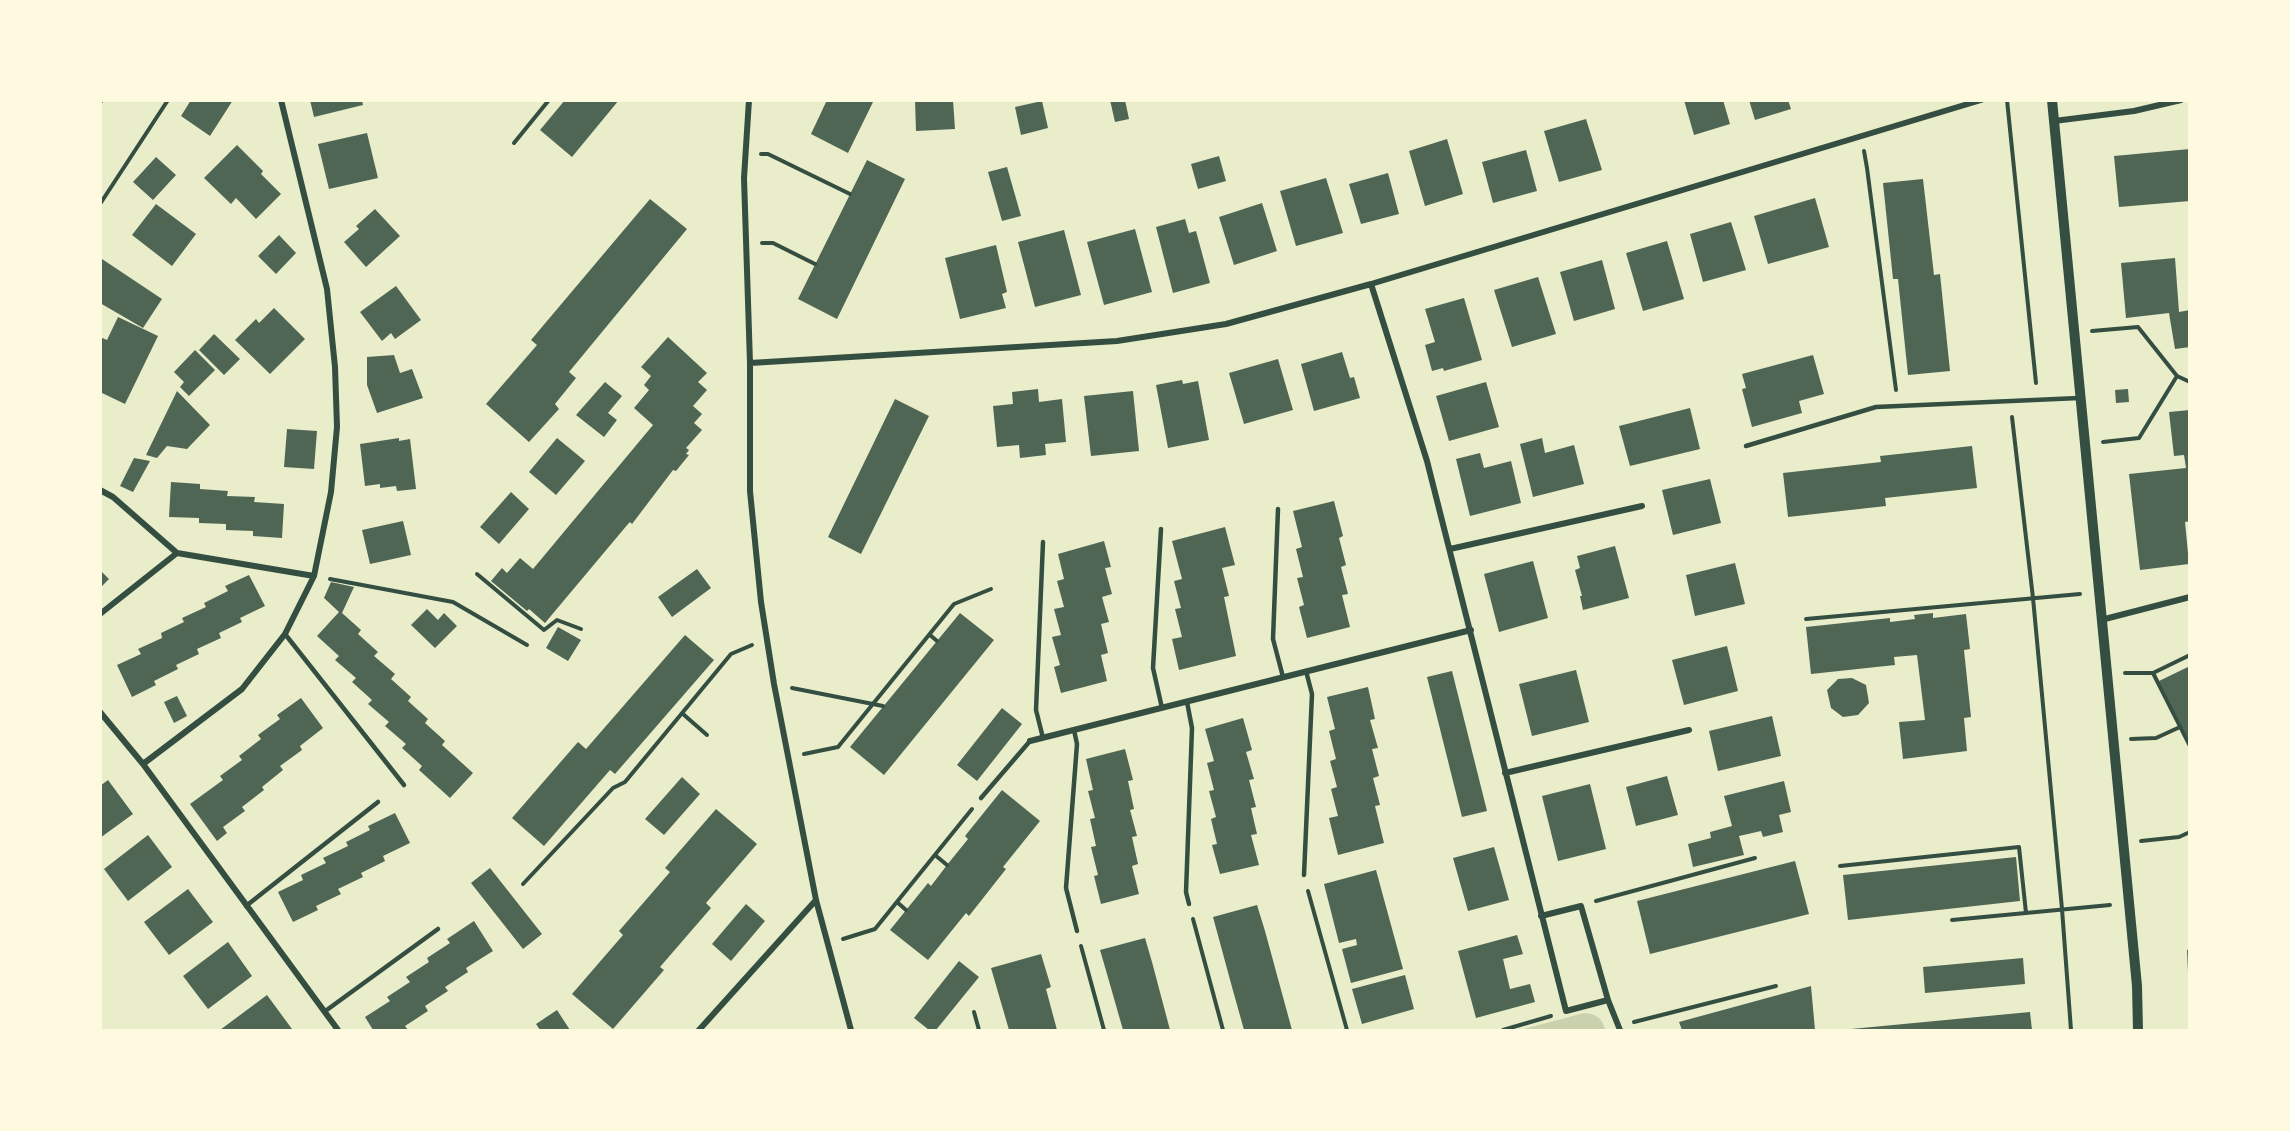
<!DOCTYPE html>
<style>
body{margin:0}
#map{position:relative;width:2290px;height:1131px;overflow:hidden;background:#e9edc9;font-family:Raleway,sans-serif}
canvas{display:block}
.frame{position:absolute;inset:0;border:102px solid #fefae0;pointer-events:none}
</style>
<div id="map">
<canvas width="2290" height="1131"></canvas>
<div class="frame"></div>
</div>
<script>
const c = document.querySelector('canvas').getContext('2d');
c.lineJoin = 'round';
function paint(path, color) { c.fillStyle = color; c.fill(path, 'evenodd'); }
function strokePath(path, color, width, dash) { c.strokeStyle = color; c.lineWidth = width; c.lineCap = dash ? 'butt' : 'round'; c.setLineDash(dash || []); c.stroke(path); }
paint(new Path2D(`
 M1584 1013C1597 1014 1602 1018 1605 1030H1520Z`), '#cad2ad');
paint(new Path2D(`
 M191 100H233L210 136 181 116Z
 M310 100H362L363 105 314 117Z
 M565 100H619L572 157 540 130Z
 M827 100H874L848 153 811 134Z
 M915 100H953L955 129 916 131Z
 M1110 100H1125L1129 119 1115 122Z
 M1684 100H1723L1730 124 1694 135Z
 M1749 100H1788L1791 109 1755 120Z
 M1042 101 1048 128 1021 135 1015 107Z
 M1586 119 1602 170 1559 182 1544 131Z
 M367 133 378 178 329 189 318 144Z
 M1447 139 1463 194 1425 206 1409 151Z
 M237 145 263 171 261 174 281 194 256 219 236 198 231 204 204 178Z
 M2190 149V201L2119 207 2114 156Z
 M1526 150 1537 191 1493 203 1482 162Z
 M1219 156 1226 181 1198 189 1191 164Z
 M156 157 176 175 153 200 133 182Z
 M867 160 905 179 837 319 798 299Z
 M1007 167 1021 216 1002 221 988 172Z
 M1388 173 1399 214 1361 224 1349 184Z
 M1326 178 1343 233 1296 246 1280 191Z
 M1923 179 1934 275 1940 274 1950 371 1908 375 1898 279H1893L1883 183Z
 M1815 198 1829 247 1768 264 1754 216Z
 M650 199 687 229 569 372 576 378 555 404 559 409 529 442 486 404 537 345 531 340Z
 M1262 203 1277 251 1234 265 1219 217Z
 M156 204 196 234 172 266 132 235Z
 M375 209 400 236 366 267 344 242 359 229 356 226Z
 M1185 219 1189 233 1196 231 1210 283 1173 293 1156 227Z
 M1731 222 1746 270 1703 282 1690 234Z
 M1135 229 1152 292 1104 305 1087 242Z
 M1064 230 1081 295 1035 307 1018 242Z
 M279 235 296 253 276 274 258 256Z
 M1667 241 1684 299 1643 311 1626 253Z
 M996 245 1007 292 1002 294 1006 308 960 319 945 258Z
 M2175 258 2179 312 2190 310V347L2175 349 2169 313 2126 318 2121 263Z
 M102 259 162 299 143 328 100 303Z
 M1602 260 1615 309 1574 321 1560 272Z
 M1538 277 1556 334 1512 347 1494 290Z
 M396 286 421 320 395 339 391 333 382 341 360 312Z
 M1464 298 1482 360 1444 371 1443 368 1432 371 1425 345 1435 342 1425 309Z
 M274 308 305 339 270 374 235 340 256 319 259 323Z
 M118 317 158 336 125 404 100 392V337L107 340Z
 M214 334 240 359 224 375 199 350Z
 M668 337 707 373 698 382 707 390 693 406 702 414 694 423 702 430 686 448 689 450 686 454 689 455 676 471 673 470 632 524 630 522 628 524 545 623 529 609 527 611 491 581 502 568 507 573 520 558 533 569 653 425 634 408 649 390 644 385 651 376 641 367Z
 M195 350 215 370 189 396 180 387 184 382 174 372Z
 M1342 352 1350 378 1354 377 1360 398 1314 411 1301 364Z
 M394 355 400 373 412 369 423 398 377 413 367 385V357Z
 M1813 355 1824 394 1799 401 1802 413 1752 427 1742 389 1746 388 1742 374Z
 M1278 359 1293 410 1244 424 1229 373Z
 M1182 380 1183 384 1198 381 1209 440 1168 448 1156 385Z
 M605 382 622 396 608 413 617 420 604 437 576 415Z
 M1486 382 1499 427 1449 441 1436 396Z
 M1038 389 1039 402 1062 399 1066 442 1045 444 1046 455 1020 458 1019 445 997 447 993 406 1013 404 1012 392Z
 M2128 389 2129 402 2116 403 2115 390Z
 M177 391 210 425 187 449 167 446 157 458 146 455Z
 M1133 391 1139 451 1091 456 1084 396Z
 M895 399 929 416 861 554 828 537Z
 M1690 408 1700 449 1630 466 1619 426Z
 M2190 410V521L2185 522 2189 564 2140 570 2129 474 2186 468 2184 455 2174 456 2169 412Z
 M287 429 317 431 314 469 284 467Z
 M399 438V441L410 439 416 489 397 491 396 486 380 488V484L365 486 360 444Z
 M557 438 585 461 556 495 529 472Z
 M1542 438 1545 453 1574 445 1584 484 1533 497 1520 444Z
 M1972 446 1977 488 1885 498 1886 506 1788 517 1783 473 1881 462 1880 456Z
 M1480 453 1484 468 1511 461 1521 503 1470 516 1456 459Z
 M134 458 150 461 133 492 120 486Z
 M1710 479 1721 523 1673 535 1662 490Z
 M171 482 200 484V489L228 491 227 496 255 497 254 502 284 504 282 538 253 536V531L226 530V524L199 523V518L169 517Z
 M511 492 529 509 499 544 480 527Z
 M1334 501 1343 536 1339 538 1346 565 1341 567 1348 594 1342 595 1350 627 1307 638 1299 607 1304 605 1297 578 1303 577 1296 549 1302 547 1293 511Z
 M403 521 411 555 370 564 362 530Z
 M1225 527 1235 565 1222 568 1229 596 1224 597 1236 656 1179 670 1172 639 1182 637 1175 609 1181 608 1174 581 1182 579 1172 541Z
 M1104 541 1111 567 1105 568 1112 594 1102 597 1109 622 1101 624 1108 653 1101 655 1107 681 1061 693 1054 667 1060 665 1052 637 1061 635 1054 609 1064 607 1057 581 1064 579 1058 554Z
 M1615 546 1629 598 1583 610 1580 596H1582L1575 570 1580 568 1577 556Z
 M1533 561 1548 618 1499 632 1484 574Z
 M1735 563 1745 604 1695 616 1686 575Z
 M697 569 711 588 672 617 658 597Z
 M100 570 109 579 100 588Z
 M249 575 265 606 240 618 242 622 219 633 221 638 197 649 199 654 176 665 178 669 154 681 156 685 132 697 117 665 141 654 138 649 162 638 161 633 184 622 182 618 206 607 204 603 228 591 225 586Z
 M331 582 354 587 342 613 361 630 358 634 378 652 374 656 395 674 391 679 411 697 408 701 428 719 425 723 445 741 442 745 473 773 450 798 419 770 422 766 402 748 406 744 385 726 389 722 368 704 372 700 352 682 356 678 335 660 339 656 317 636 339 612 324 598Z
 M427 609 438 620 444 613 457 626 435 648 411 625Z
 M960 613 994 640 884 775 850 747Z
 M1933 613V618L1966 614 1970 649 1964 650 1971 717 1964 718 1967 751 1903 759 1899 722 1925 720 1917 655 1894 657 1895 665 1811 674 1806 627 1890 618V622L1915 619 1914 615Z
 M558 627 581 640 568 661 546 648Z
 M685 635 714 660 615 774 610 770 544 846 512 818 578 742 586 749Z
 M1727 646 1738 691 1684 705 1672 660Z
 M2190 666V742L2159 681Z
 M1576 670 1589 722 1532 736 1519 684Z
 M1452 671 1487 811 1462 817 1427 677Z
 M1852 678 1866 685 1869 703 1858 715 1843 717 1831 708 1827 690 1838 679Z
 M1368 687 1375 719 1370 720 1378 748 1372 749 1379 776 1373 778 1380 805 1375 806 1384 843 1338 855 1329 818 1338 816 1331 789 1337 787 1330 761 1336 759 1329 731 1335 729 1327 697Z
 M177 696 187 716 174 723 164 702Z
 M301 698 323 728 300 746 302 750 280 766 283 770 262 787 264 790 242 807 245 811 223 827 227 833 217 841 190 804 223 780 220 776 242 760 239 756 261 739 258 735 280 719 277 715Z
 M1002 708 1022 724 977 781 957 765Z
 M1772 716 1781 756 1718 771 1709 731Z
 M1243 718 1252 750 1246 752 1254 779 1249 780 1256 807 1251 808 1257 834 1251 835 1259 865 1220 874 1212 845 1217 844 1211 819 1216 817 1209 791 1214 790 1207 763 1214 761 1205 729Z
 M1125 749 1133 780 1128 781 1134 809 1130 810 1137 836 1132 837 1138 864 1132 866 1139 894 1101 904 1094 876 1098 875 1091 847 1096 846 1090 819 1095 818 1088 791 1093 790 1086 759Z
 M1667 776 1678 815 1636 826 1626 787Z
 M682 777 700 794 664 835 645 819Z
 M108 780 133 814 100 838V786Z
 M1784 781 1791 812 1779 815 1783 832 1763 837 1761 831 1739 836 1744 855 1693 867 1688 844 1711 838 1710 832 1732 826 1724 796Z
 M1590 784 1606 849 1558 861 1542 796Z
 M1002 790 1040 821 1003 867 1006 869 969 916 966 913 928 960 890 930 928 883 931 886 947 865 968 839 965 836Z
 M716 809 757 844 706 903 711 908 660 967 664 970 613 1029 572 994 623 935 619 931 670 872 665 868Z
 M395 813 410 843 383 856 385 861 361 873 363 877 338 889 341 894 316 906 318 910 293 922 278 892 303 880 301 875 326 863 323 858 348 846 346 842 370 830 368 826Z
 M148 835 172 867 128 901 104 869Z
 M1494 847 1509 900 1468 911 1453 858Z
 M2016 857 2020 901 1848 920 1843 875Z
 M1795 861 1809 914 1650 954 1637 901Z
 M490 868 542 934 523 949 471 883Z
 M1376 870 1403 969 1351 983 1342 949 1357 945 1356 939 1339 943 1324 884Z
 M188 889 213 922 169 955 144 922Z
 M746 904 765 921 731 961 712 944Z
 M1257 905 1265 931 1292 1030H1244L1232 987 1213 917Z
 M474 921 493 951 466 968 468 972 445 987 448 991 425 1006 428 1011 405 1026 408 1030H373L365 1017 390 1001 387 997 410 982 406 977 429 962 427 958 450 943 447 939Z
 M1517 935 1523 954 1503 959 1510 989 1530 984 1535 1002 1476 1018 1458 951Z
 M1145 938 1152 962 1170 1030H1123L1107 974 1100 950Z
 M228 942 252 976 208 1009 183 976Z
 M2190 949V972H2188L2187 950Z
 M1041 954 1051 987 1046 989 1057 1030H1009L991 968Z
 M2023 958 2025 984 1925 993 1923 967Z
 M959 961 979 977 936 1030H929L914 1018Z
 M1405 975 1414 1009 1362 1024 1352 989Z
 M1811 986 1815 1030H1682L1679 1022Z
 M267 995 292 1029 220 1030Z
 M557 1010 570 1030H540L536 1024Z
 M2030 1012 2032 1030H1851V1029Z`), '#4f6655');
strokePath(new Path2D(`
 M2007 100 2036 383
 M514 143 549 100
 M1864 151 1867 168 1896 390
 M761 154H768L850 194
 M100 204 168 100
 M762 243H773L815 264
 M2092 331 2138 327 2177 376 2139 438 2103 442
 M2177 376 2190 382
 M2012 417 2033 598 2062 909 2071 1030
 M477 574 544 630 557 620 581 629
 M330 579 453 602 527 645
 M1806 619 2080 594
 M930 635 937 641
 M2125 673H2153L2190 655
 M2153 673 2190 746
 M792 688 883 706
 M683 714 707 735
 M2131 739 2156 738 2180 727
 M804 754 838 747 954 604 991 589
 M2141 841 2179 837 2190 832
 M935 855 947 865
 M1840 866 2019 847 2026 913
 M523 884 613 788 625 782 731 654 752 645
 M1308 891 1347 1030
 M1596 901 1755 858
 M897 902 906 910
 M1193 919 1223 1030
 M1952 920 2110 905
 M843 939 875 929 972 809
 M1081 946 1104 1030
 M974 1012 979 1030
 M1634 1022 1776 986
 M1503 1030 1551 1016`), '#344e41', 4);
strokePath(new Path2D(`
 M1746 446 1876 407 2079 398
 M1278 509 1273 639 1283 677
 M1161 529 1153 668 1162 708
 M285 634 404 785
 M1187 702 1192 728 1186 892 1189 904
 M1074 730 1077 744 1066 888 1077 931
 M1043 738 1036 710 1043 542
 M981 798 1030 741
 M1304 875 1312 694 1306 671
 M246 906 378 802
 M324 1012 438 929`), '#344e41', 4.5);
strokePath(new Path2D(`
 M749 100 744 178 750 363V491L761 602 774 684 816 900 851 1030
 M100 101 101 100
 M2054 121 2134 111 2181 100
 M1371 284 1427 461 1566 1011 1608 1000
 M750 363 1117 341 1226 324 1371 284 1981 100
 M100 490 113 497 177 553 314 576
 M1450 549 1642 506
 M100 614 177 553
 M2101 620 2190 597
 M100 712 143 764 338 1030
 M1030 741 1471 630
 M143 764 242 689 285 634 314 576 331 492 337 427 335 367 327 289 281 100
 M1505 773 1689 730
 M1541 916 1581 906 1608 1000 1620 1030
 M699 1030 816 900`), '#344e41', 6);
strokePath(new Path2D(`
 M2052 100 2137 986 2138 1030`), '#344e41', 10);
</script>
